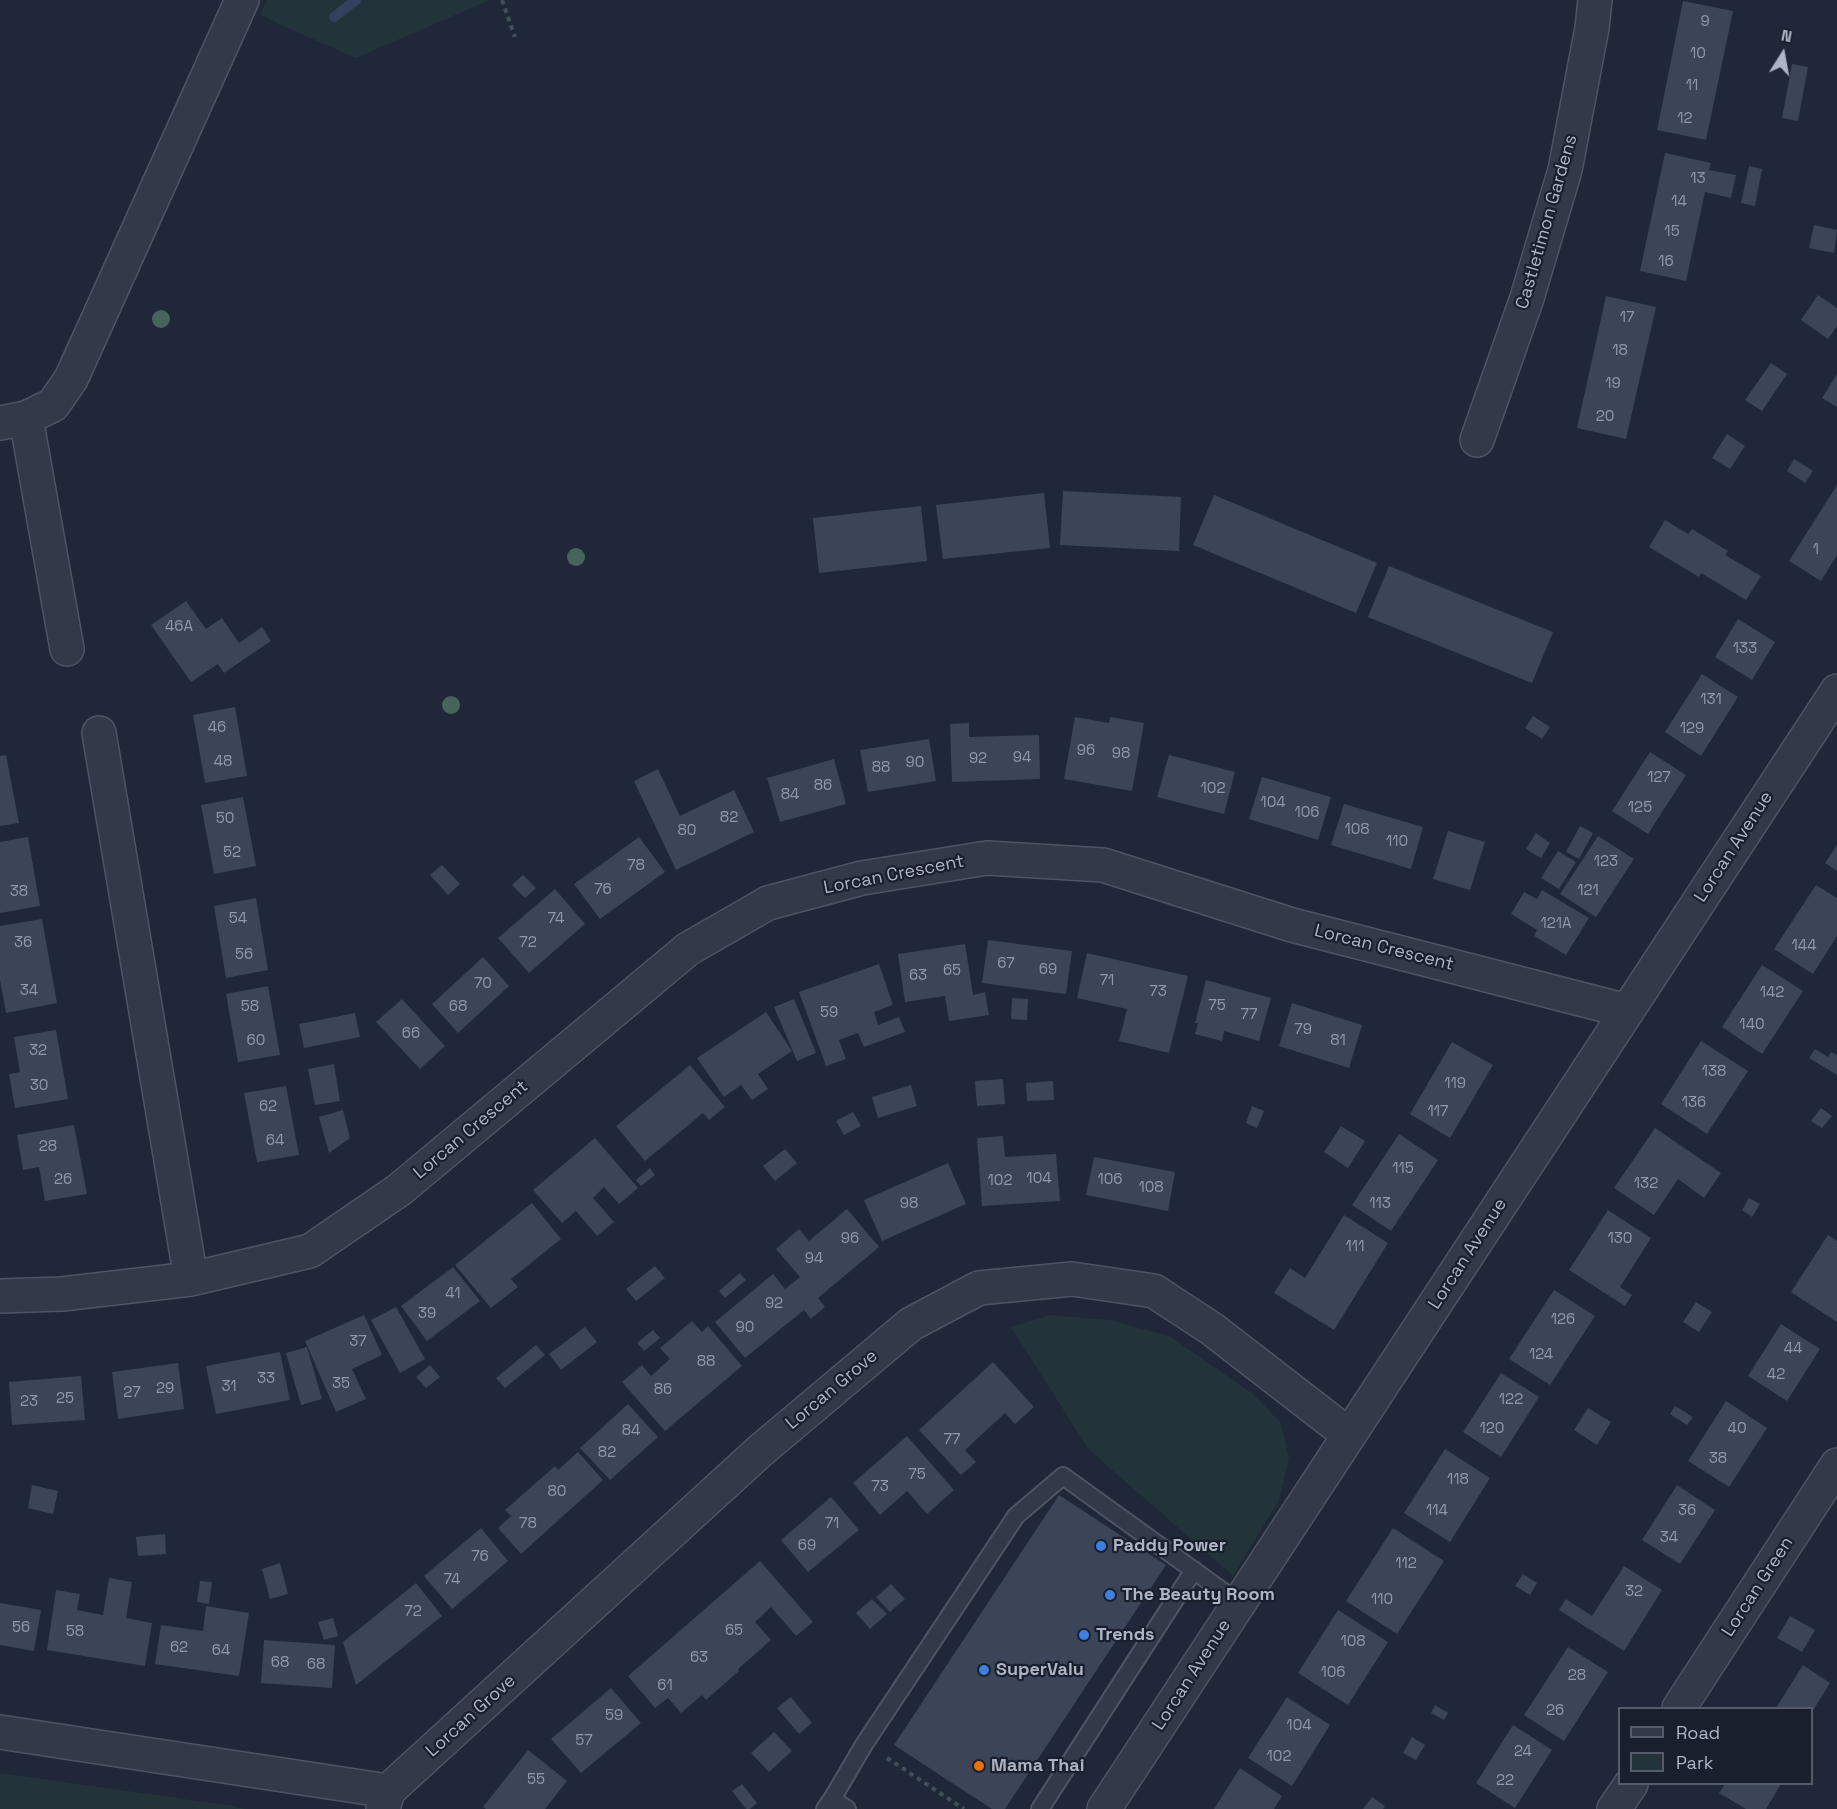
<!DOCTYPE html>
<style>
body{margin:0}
#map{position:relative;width:1837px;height:1809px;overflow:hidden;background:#202738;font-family:"Space Grotesk",sans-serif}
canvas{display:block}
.legend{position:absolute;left:1618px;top:1707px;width:195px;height:78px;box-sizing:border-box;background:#191f2d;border:2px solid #555b6a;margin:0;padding:8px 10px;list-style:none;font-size:18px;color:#aeb4c5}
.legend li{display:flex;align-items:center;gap:12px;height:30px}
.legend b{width:30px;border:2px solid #555b6a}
.north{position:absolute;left:1753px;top:24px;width:60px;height:60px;-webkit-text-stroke:4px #191f2d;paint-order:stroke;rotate:11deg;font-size:16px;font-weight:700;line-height:24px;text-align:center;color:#aeb4c5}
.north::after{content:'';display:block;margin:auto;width:21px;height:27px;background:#aeb4c5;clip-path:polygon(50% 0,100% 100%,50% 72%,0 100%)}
</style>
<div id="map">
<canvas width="1837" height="1809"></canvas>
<ul class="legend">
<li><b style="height:8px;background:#343949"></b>Road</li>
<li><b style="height:16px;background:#223339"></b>Park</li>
</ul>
<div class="north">N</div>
</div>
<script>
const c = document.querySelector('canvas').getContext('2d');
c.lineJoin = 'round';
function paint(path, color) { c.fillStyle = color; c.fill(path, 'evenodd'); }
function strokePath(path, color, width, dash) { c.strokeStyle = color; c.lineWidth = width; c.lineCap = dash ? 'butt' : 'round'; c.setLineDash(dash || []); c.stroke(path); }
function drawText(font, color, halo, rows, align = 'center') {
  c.font = font + ' "Space Grotesk",sans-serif'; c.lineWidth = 4.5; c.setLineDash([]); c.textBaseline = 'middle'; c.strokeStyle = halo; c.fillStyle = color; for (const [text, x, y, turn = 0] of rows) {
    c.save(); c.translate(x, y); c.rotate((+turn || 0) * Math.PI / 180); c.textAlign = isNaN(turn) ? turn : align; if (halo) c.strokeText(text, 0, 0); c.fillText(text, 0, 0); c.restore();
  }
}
paint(new Path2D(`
 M267 0H490L356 58 279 24 260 14Z
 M1051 1315 1110 1320 1169 1336 1252 1393 1281 1423 1289 1458 1279 1500 1233 1576 1088 1449 1011 1327Z
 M0 1773 234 1806 245 1809H0Z`), '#223339');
strokePath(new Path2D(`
 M334 17 356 0`), '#334060', 10);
paint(new Path2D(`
 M1683 1 1733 11 1706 140 1657 130Z
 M1792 64 1808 67 1798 121 1782 118Z
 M1665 153 1711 163 1709 170 1736 175 1731 198 1705 192 1686 281 1640 271Z
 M1749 166 1762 169 1755 206 1741 203Z
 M1814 225 1837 230 1834 253 1809 248Z
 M1818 295 1837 308V326L1828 339 1801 320Z
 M1606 296 1656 307 1626 439 1577 428Z
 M1771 363 1787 374 1762 411 1745 400Z
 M1837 374V407L1822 398Z
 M1727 434 1745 446 1730 469 1712 458Z
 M1794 459 1813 471 1805 483 1787 471Z
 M1837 485V555L1821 581 1789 561Z
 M1063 491 1181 497 1179 551 1060 545Z
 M1044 493 1050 548 943 559 936 505Z
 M1214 495 1377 563 1356 613 1193 545Z
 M921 506 927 561 819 573 813 518Z
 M1665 520 1688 534 1692 529 1728 551 1725 555 1761 576 1746 600 1701 573 1699 577 1649 547Z
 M1389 566 1553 632 1532 683 1368 617Z
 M186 601 206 629 222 618 239 643 262 627 271 641 224 673 218 664 191 682 151 625Z
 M1738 619 1775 642 1752 680 1715 657Z
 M1702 674 1738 697 1701 756 1665 732Z
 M235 707 247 776 205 783 193 715Z
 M1533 716 1550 727 1542 739 1525 728Z
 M1075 717 1109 723 1110 717 1144 723 1132 791 1064 779Z
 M969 723V737L1039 735 1040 779 952 782 950 724Z
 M929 739 936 781 868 792 860 750Z
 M1650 752 1686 775 1648 834 1612 811Z
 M6 755 19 823 0 826V756Z
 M1169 755 1235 772 1224 814 1157 797Z
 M834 759 846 804 780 822 767 778Z
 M658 769 680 816 734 790 754 832 676 870 634 781Z
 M1262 777 1331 797 1318 840 1249 819Z
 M243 797 256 866 214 874 201 805Z
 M1344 804 1423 827 1411 869 1331 845Z
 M1580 826 1593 833 1579 859 1566 852Z
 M1448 831 1485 842 1470 890 1433 879Z
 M1536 833 1550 843 1541 858 1526 849Z
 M1598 836 1634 859 1596 917 1560 894Z
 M28 837 40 906 0 913V842Z
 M639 837 665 872 600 919 574 884Z
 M1837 845V871L1825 863Z
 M1558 851 1576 862 1559 889 1541 878Z
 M442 865 460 884 448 895 430 875Z
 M523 875 536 888 525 898 512 885Z
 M1816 885 1837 898V936L1813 974 1774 949Z
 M555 889 585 924 529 973 498 938Z
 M1542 890 1589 918 1566 955 1534 936 1537 930 1511 914 1524 892 1537 899Z
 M256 898 268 970 226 978 214 906Z
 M42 919 57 1003 6 1013 0 980V926Z
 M988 940 1072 951 1066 994 982 983Z
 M965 944 973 995 985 992 989 1015 949 1021 945 996 905 1002 898 954Z
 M1087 953 1188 976 1169 1053 1119 1041 1127 1009 1077 998Z
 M483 957 509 986 458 1033 432 1004Z
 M879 964 893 1005 874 1012 878 1025 899 1017 905 1032 864 1047 858 1033 839 1040 846 1059 826 1066 799 992Z
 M1762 965 1803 991 1762 1054 1722 1027Z
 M1206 980 1271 998 1259 1041 1224 1031 1222 1041 1195 1034 1198 1023H1195Z
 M268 986 280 1055 238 1062 226 994Z
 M1012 998 1028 999 1027 1020 1011 1019Z
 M402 999 445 1046 420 1069 376 1022Z
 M794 999 816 1053 797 1061 774 1007Z
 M1292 1003 1362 1025 1349 1068 1279 1046Z
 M766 1012 792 1051 758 1074 768 1089 752 1100 741 1085 724 1097 697 1058Z
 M355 1013 360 1037 304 1048 299 1024Z
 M56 1030 68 1099 15 1108 9 1074 20 1072 14 1037Z
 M1701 1041 1748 1071 1707 1134 1661 1104Z
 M1452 1042 1493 1065 1450 1138 1410 1114Z
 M1815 1049 1828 1057 1831 1052 1837 1055V1075L1809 1058Z
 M334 1064 340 1101 315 1105 308 1069Z
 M690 1065 725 1107 709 1120 703 1113 645 1161 616 1126Z
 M1003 1079 1005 1104 977 1106 975 1081Z
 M1053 1081 1054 1100 1027 1101 1026 1083Z
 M911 1085 917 1106 878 1118 872 1097Z
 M286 1086 299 1155 257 1162 244 1093Z
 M1252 1106 1264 1111 1257 1128 1246 1123Z
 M1821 1108 1832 1116 1822 1128 1811 1121Z
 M343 1110 350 1138 329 1153 319 1117Z
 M853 1112 861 1126 844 1135 836 1121Z
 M74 1125 87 1194 45 1201 39 1167 23 1170 17 1135Z
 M1341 1126 1365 1141 1348 1168 1324 1152Z
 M1655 1128 1721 1173 1704 1198 1678 1179 1654 1215 1614 1188Z
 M1399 1134 1438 1160 1391 1231 1352 1205Z
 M1003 1136 1005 1157 1056 1154 1060 1201 982 1206 977 1138Z
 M595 1138 638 1188 619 1204 604 1187 593 1198 614 1222 597 1236 576 1211 562 1223 533 1190Z
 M785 1149 797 1163 775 1181 763 1166Z
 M1094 1157 1175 1172 1168 1211 1086 1195Z
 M948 1163 966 1204 882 1241 864 1200Z
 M650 1168 655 1175 641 1186 636 1180Z
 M1749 1198 1760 1204 1752 1217 1742 1210Z
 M532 1203 561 1239 511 1279 518 1287 491 1308 455 1265Z
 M847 1209 879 1247 818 1298 825 1307 811 1319 804 1310 745 1358 715 1322 773 1274 785 1289 800 1277 776 1249 799 1229 809 1241Z
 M1608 1210 1651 1238 1620 1287 1632 1295 1625 1306 1569 1270Z
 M1344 1215 1388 1243 1334 1330 1274 1293 1290 1268 1305 1278Z
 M1828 1235 1837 1241V1322L1791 1292Z
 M655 1266 665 1278 636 1301 626 1289Z
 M453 1267 480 1301 427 1341 401 1306Z
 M740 1273 746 1280 725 1298 719 1291Z
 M1554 1290 1595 1316 1550 1385 1509 1359Z
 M1696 1302 1712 1312 1699 1332 1683 1322Z
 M396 1307 425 1359 400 1373 371 1320Z
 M364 1315 382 1355 352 1369 366 1399 336 1412 305 1341Z
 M692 1321 702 1332 708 1326 742 1366 665 1431 622 1382 642 1365 651 1376 670 1359 660 1348Z
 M1781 1324 1820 1349 1787 1401 1748 1376Z
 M585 1327 597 1342 561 1370 549 1354Z
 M653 1330 660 1338 644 1351 637 1343Z
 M536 1345 545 1355 505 1388 496 1378Z
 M307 1347 322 1399 301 1405 286 1353Z
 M280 1352 290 1400 216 1414 206 1366Z
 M993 1362 1034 1407 1015 1424 1005 1413 965 1450 976 1462 961 1475 919 1430Z
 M178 1363 184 1409 118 1419 112 1372Z
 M430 1365 440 1377 426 1388 416 1377Z
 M1501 1373 1539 1397 1501 1457 1463 1432Z
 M81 1376 85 1420 12 1425 9 1382Z
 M1726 1401 1767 1428 1729 1487 1688 1461Z
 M628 1404 658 1437 610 1480 580 1448Z
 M1675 1406 1693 1417 1687 1425 1670 1414Z
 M1588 1408 1611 1422 1597 1445 1574 1430Z
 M907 1436 954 1490 927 1514 907 1491 880 1515 853 1483Z
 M1445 1449 1490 1478 1450 1542 1404 1513Z
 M578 1452 603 1480 521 1554 498 1528 511 1516 505 1510 555 1466 558 1470Z
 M32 1485 58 1491 53 1514 28 1508Z
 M1677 1485 1715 1510 1680 1564 1642 1540Z
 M1059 1495 1166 1565 1005 1809H992L894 1745Z
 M831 1497 859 1530 808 1572 781 1540Z
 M481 1528 508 1561 452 1609 424 1576Z
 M1393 1528 1444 1561 1397 1634 1346 1601Z
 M165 1534 166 1554 138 1556 136 1537Z
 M760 1561 813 1622 796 1636 771 1607 755 1622 771 1640 738 1669 739 1671 706 1700 702 1695 681 1713 668 1698 655 1708 628 1676Z
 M280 1563 288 1594 270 1599 262 1569Z
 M1624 1566 1662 1590 1624 1651 1559 1610 1566 1599 1592 1616Z
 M1523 1574 1537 1583 1530 1595 1515 1586Z
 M109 1578 132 1582 126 1618 152 1623 145 1666 47 1650 56 1590 80 1594 77 1610 103 1615Z
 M200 1581 212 1582 209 1604 197 1602Z
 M416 1583 442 1616 356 1685 343 1642Z
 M891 1584 905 1599 890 1612 876 1597Z
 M872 1599 887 1614 870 1629 856 1613Z
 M0 1603 41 1610 34 1651 0 1645Z
 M206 1606 249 1613 239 1676 155 1664 161 1625 203 1631Z
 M1338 1610 1388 1642 1348 1705 1298 1673Z
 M1790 1616 1815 1630 1802 1652 1777 1638Z
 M333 1618 338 1636 324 1640 318 1622Z
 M264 1640 335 1645 332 1688 261 1683Z
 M1568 1647 1608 1672 1564 1741 1524 1715Z
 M1803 1665 1830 1683 1812 1712V1708H1776Z
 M611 1688 641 1723 581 1773 551 1739Z
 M791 1697 812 1723 799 1734 777 1708Z
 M1287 1697 1330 1725 1292 1786 1248 1758Z
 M1435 1705 1448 1713 1444 1720 1431 1713Z
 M1513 1725 1552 1750 1515 1808 1476 1783Z
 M774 1732 792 1751 769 1772 751 1753Z
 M1412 1737 1425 1745 1416 1760 1403 1753Z
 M528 1750 567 1781 545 1809H486L483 1807Z
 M1240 1768 1282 1796 1274 1809H1214Z
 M742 1784 757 1803 750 1809H746L732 1791Z
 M1725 1784H1781L1766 1809H1746L1719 1793Z
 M1372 1797 1385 1806 1383 1809H1363Z`), '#3c4458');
const service = new Path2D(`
 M832 1799 865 1743 1016 1516 1063 1476 1239 1603
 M825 1809 832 1799 847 1809
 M1040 1809 1194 1570`);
const minor = new Path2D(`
 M26 418 67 649
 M0 423 26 418 53 405 71 379 242 0
 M1477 440 1527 298 1565 170 1592 28 1595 0
 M99 733 191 1279
 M0 1296 62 1294 191 1279 310 1251 399 1190 688 949 768 903 862 878 987 858 1103 865 1292 925 1627 1011
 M1679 1708 1837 1465
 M0 1732 388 1791
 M383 1809 388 1791 760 1451 911 1324 979 1288 1072 1279 1154 1291 1212 1329 1349 1435
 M1614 1809 1631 1784`);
const tertiary = new Path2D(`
 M1104 1809 1837 691`);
strokePath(service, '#4e5463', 20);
strokePath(minor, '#4e5463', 36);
strokePath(tertiary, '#4e5463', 36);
strokePath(new Path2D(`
 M502 0 515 37
 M887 1758 964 1809`), '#405057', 4, [4.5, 4.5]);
strokePath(service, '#343949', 16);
strokePath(minor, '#343949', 33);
strokePath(tertiary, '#343949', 33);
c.fillStyle = '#46645b';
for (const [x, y] of [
 [161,319],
 [576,557],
 [451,705]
]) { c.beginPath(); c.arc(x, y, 9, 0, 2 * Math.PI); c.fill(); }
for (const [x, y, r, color] of [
 [1101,1546,6,"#3f7fe0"],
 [1110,1595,6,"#3f7fe0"],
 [1084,1635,6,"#3f7fe0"],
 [984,1670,6,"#3f7fe0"],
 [979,1766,6,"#e8710a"]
]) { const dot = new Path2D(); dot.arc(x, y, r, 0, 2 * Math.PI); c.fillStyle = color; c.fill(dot); strokePath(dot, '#191f2d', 2); }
drawText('15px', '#9298aa', null, [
 ["9",1705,22],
 ["10",1698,54],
 ["11",1692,86],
 ["12",1685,119],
 ["13",1698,179],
 ["14",1679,202],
 ["15",1672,232],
 ["16",1666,262],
 ["17",1627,318],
 ["18",1620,351],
 ["19",1613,384],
 ["20",1605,417],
 ["1",1816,550],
 ["46A",179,627],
 ["133",1745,649],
 ["131",1711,700],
 ["46",217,728],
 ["129",1692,729],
 ["96",1086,751],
 ["98",1121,754],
 ["94",1022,758],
 ["92",978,759],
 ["48",223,762],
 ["90",915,763],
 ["88",881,768],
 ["127",1659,778],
 ["86",823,786],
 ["102",1213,789],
 ["84",790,795],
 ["104",1273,803],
 ["125",1640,808],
 ["106",1307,813],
 ["82",729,818],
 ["50",225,819],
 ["108",1357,830],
 ["80",687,831],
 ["110",1397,842],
 ["52",232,853],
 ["123",1606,862],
 ["78",636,866],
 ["76",603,890],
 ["121",1588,891],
 ["38",19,892],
 ["54",238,919],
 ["74",556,919],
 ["121A",1556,924],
 ["36",23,943],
 ["72",528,943],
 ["144",1804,946],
 ["56",244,955],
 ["67",1006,964],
 ["69",1048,970],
 ["65",952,971],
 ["63",918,976],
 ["71",1107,981],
 ["70",483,984],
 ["34",29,991],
 ["73",1158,992],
 ["142",1772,993],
 ["75",1217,1006],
 ["58",250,1007],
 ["68",458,1007],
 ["59",829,1013],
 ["77",1249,1015],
 ["140",1752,1025],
 ["79",1303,1030],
 ["66",411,1034],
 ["60",256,1041],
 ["81",1338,1041],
 ["32",38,1051],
 ["138",1714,1072],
 ["119",1455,1084],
 ["30",39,1086],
 ["136",1694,1103],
 ["62",268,1107],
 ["117",1438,1112],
 ["64",275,1141],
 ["28",48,1147],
 ["115",1403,1169],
 ["104",1039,1179],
 ["26",63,1180],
 ["106",1110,1180],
 ["102",1000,1181],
 ["132",1646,1184],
 ["108",1151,1188],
 ["98",909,1204],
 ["113",1380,1204],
 ["96",850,1239],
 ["130",1620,1239],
 ["111",1355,1247],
 ["94",814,1259],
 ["41",453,1294],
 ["92",774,1304],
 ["39",427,1314],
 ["126",1563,1320],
 ["90",745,1328],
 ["37",358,1342],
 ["44",1793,1349],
 ["124",1541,1355],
 ["88",706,1362],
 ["42",1776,1375],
 ["33",266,1379],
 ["35",341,1384],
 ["31",229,1387],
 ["29",165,1389],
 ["86",663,1390],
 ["27",132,1393],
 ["25",65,1399],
 ["122",1511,1400],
 ["23",29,1402],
 ["120",1492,1429],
 ["40",1737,1429],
 ["84",631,1431],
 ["77",952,1440],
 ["82",607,1453],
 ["38",1718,1459],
 ["75",917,1475],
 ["118",1458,1480],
 ["73",880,1487],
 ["80",557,1492],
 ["114",1437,1511],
 ["36",1687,1511],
 ["78",528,1524],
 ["71",832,1524],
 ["34",1669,1538],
 ["69",807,1546],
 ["76",480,1557],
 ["112",1406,1564],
 ["74",452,1580],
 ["32",1634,1592],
 ["110",1382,1600],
 ["72",413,1612],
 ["56",21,1628],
 ["65",734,1631],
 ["58",75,1632],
 ["108",1353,1642],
 ["62",179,1648],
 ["64",221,1651],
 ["63",699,1658],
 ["68",280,1663],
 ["68",316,1665],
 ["106",1333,1673],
 ["28",1577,1676],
 ["61",665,1686],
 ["26",1555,1711],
 ["59",614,1716],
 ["104",1299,1726],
 ["57",584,1741],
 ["24",1523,1752],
 ["102",1279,1757],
 ["55",536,1780],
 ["22",1505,1781]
]);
drawText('18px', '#aeb4c5', '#191f2d', [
 ["Castletimon Gardens",1547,222,-74],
 ["Lorcan Avenue",1734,847,-57],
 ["Lorcan Crescent",894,875,-11],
 ["Lorcan Crescent",1384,948,14],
 ["Lorcan Crescent",471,1130,-40],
 ["Lorcan Avenue",1468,1254,-57],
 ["Lorcan Grove",832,1390,-40],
 ["Lorcan Green",1758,1587,-57],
 ["Lorcan Avenue",1192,1675,-57],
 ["Lorcan Grove",471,1716,-42]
]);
drawText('bold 18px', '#aeb4c5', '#191f2d', [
 ["Paddy Power",1113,1546],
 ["The Beauty Room",1122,1595],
 ["Trends",1096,1635],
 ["SuperValu",996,1670],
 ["Mama Thai",991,1766]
], 'left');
</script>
